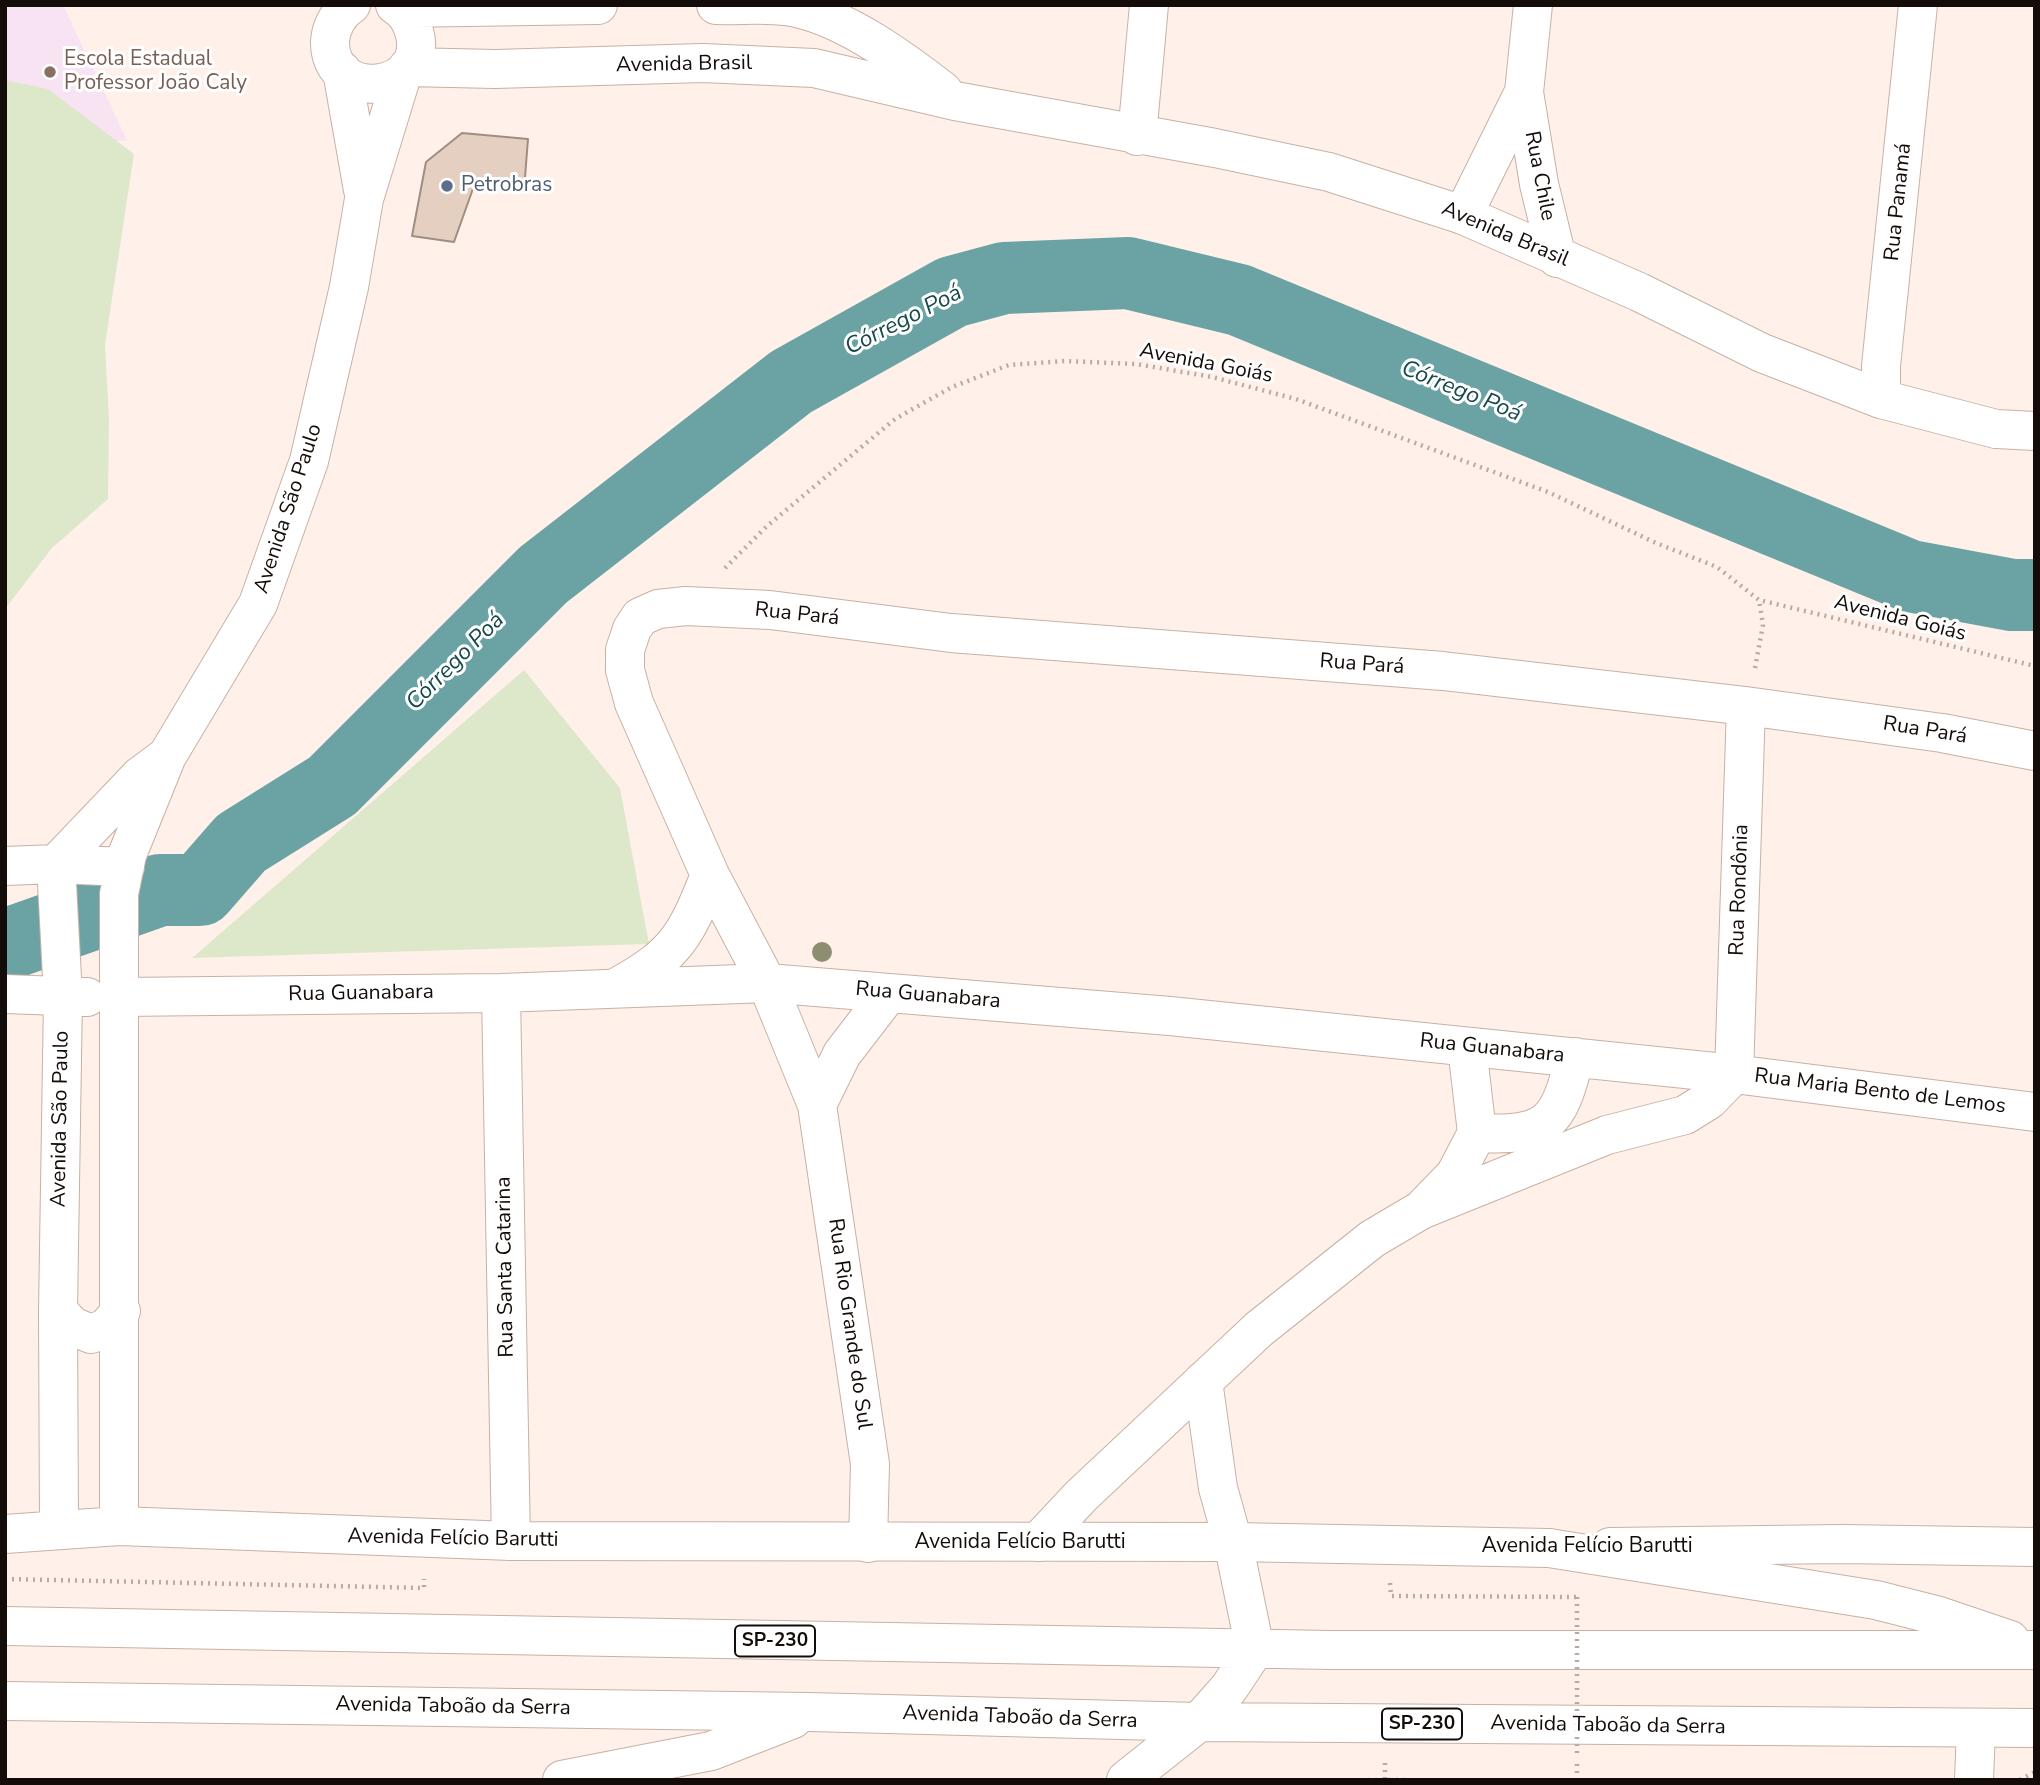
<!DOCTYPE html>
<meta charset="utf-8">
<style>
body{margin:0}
#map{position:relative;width:2040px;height:1785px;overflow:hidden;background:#fff1e9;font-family:"Nunito Sans",sans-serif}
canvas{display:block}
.frame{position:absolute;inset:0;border:7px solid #140c08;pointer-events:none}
</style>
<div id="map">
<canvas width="2040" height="1785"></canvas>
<div class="frame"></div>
</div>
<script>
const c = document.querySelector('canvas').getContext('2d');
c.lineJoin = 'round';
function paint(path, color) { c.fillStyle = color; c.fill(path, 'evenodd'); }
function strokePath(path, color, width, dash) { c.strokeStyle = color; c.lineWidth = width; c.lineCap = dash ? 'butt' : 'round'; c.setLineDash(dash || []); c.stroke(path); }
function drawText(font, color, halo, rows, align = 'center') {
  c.font = font + ' "Nunito Sans",sans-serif'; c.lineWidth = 6; c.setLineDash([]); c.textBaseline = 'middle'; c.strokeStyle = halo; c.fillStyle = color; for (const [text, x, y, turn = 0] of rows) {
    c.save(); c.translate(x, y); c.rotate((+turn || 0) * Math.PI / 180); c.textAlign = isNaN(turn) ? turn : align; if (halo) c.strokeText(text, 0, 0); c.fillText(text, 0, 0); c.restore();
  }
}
paint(new Path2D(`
 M5 5H63L127 140 30 154 5 161Z`), '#f8e3f2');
paint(new Path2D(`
 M5 80 48 89 134 154 105 345 109 419 108 499 52 548 5 609Z
 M524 670 620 788 649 944 192 958Z`), '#dde8cb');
strokePath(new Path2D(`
 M5 945 160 890H200L241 843 332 786 543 575 791 382 952 292 1004 278 1128 273 1239 300 1910 576 2012 595H2035`), '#6ba3a4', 72);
const building = new Path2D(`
 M462 133 528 139 524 190 475 183 454 242 412 236 426 162Z`);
paint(building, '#e5cfc1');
strokePath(building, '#a18d80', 2);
const street = new Path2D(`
 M1533 5 1524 92 1539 184 1557 258
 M1137 136 1149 5
 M1463 215 1524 92
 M1881 399V366L1918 5
 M619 986C677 954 686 935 710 875
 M501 993 511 1541
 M118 997 501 993 767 983 1170 1016 1734 1074 2035 1112
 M1734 1074 1746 706
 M817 1105 842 1054 889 993
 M1477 1133C1548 1136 1558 1125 1575 1057
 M1425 1206 1455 1175 1477 1133 1467 1047
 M1203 1381 1218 1488 1233 1542
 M1038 1542 1081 1496 1259 1329 1372 1239 1421 1210 1607 1135 1685 1115 1709 1100 1734 1074
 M868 1543 870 1464 817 1105 767 983 710 875 634 703 625 670V650L632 629 640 617 658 609 686 606 770 610 951 633 1443 671 1746 706 1942 733 2035 751
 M1610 1547 1842 1544 2035 1547
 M1974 1780 1976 1729`);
const secondary = new Path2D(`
 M351 5C339 12 331 27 330 41 329 105 432 93 414 31 411 20 405 11 395 5
 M716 5C741 6 772 2 797 8 847 19 903 60 943 91
 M400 8 598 5
 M408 67 495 69 703 63 814 68 955 101 1215 148 1329 172 1463 215 1639 292 1762 353 1881 399 1996 429 2035 431
 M342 71 363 190
 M5 866 56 864 125 867
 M5 994 87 997
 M58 1311 72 1326 91 1334 106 1328 121 1311
 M119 1526V894L127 855 167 756
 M59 1529 58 1311 63 997 56 864 140 776 167 756 258 604 309 461 349 287 364 199 402 75
 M5 1534 119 1526 511 1541 1233 1542 1549 1548`);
const highway = new Path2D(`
 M1549 1548 1876 1600 1939 1616 2010 1640
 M5 1626 1331 1650H2035
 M5 1701 809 1712 1199 1722 2035 1728
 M562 1780 711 1751 793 1719
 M1126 1780 1199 1722 1229 1688 1255 1649 1233 1542`);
strokePath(street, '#c7b1a4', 40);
strokePath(secondary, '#c7b1a4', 40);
strokePath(highway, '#c7b1a4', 40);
strokePath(new Path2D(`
 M725 568 767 526 895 419 952 387 1009 365 1065 361 1136 364 1212 377 1296 399 1548 492 1656 543 1717 567 1759 600 2035 666
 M1755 668 1763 625 1759 600
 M5 1579 424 1588V1579
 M1390 1583 1391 1596 1577 1597
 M1385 1763V1779
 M1368 1780H1408
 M1577 1780V1764
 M2020 1780 2035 1772`), '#b7aaa4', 4.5, [2, 5]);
strokePath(street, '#fff', 38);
strokePath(secondary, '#fff', 38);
strokePath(highway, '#fff', 38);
strokePath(new Path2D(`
 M1577 1597V1754`), '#b7aaa4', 4.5, [2, 5]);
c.fillStyle = '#8d8e71';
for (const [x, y] of [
 [822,952]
]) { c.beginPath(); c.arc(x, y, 10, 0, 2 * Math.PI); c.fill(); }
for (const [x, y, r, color] of [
 [50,72,7,"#8d6e63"],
 [447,186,7,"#5c6f8a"]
]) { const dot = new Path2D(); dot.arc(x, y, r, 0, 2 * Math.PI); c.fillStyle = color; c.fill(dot); strokePath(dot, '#fff', 2.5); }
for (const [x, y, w] of [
 [775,1641,80],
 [1422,1724,80]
]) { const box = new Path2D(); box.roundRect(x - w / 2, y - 15.5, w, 31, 5); c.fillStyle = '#fff'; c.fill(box); strokePath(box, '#140c08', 2); }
drawText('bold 19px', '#140c08', null, [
 ["SP-230",775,1641],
 ["SP-230",1422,1724]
]);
drawText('21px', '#785e54', '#fff', [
 ["Escola Estadual",64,60],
 ["Professor João Caly",64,84]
], 'left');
drawText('21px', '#140c08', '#fff', [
 ["Avenida Brasil",684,65,-1],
 ["Rua Chile",1539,176,79],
 ["Rua Panamá",1899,202,-84],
 ["Avenida Brasil",1505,235,23],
 ["Avenida Goiás",1206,364,11],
 ["Avenida São Paulo",289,509,-72],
 ["Rua Pará",797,615,6],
 ["Avenida Goiás",1900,619,14],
 ["Rua Pará",1362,665,4],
 ["Rua Pará",1925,731,9],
 ["Rua Rondônia",1740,890,-88],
 ["Rua Guanabara",361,994,-1],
 ["Rua Guanabara",928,996,5],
 ["Rua Guanabara",1492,1049,6],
 ["Rua Maria Bento de Lemos",1880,1092,7],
 ["Avenida São Paulo",61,1119,-89],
 ["Rua Santa Catarina",506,1267,-91],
 ["Rua Rio Grande do Sul",849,1324,82],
 ["Avenida Felício Barutti",453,1539,1],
 ["Avenida Felício Barutti",1020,1543],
 ["Avenida Felício Barutti",1587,1547],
 ["Avenida Taboão da Serra",453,1707,1],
 ["Avenida Taboão da Serra",1020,1718,2],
 ["Avenida Taboão da Serra",1608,1726,1]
]);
drawText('21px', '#4e5e75', '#fff', [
 ["Petrobras",461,186]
], 'left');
drawText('italic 23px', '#174a4b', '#fff', [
 ["Córrego Poá",904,321,-27],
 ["Córrego Poá",1461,392,22],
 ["Córrego Poá",456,662,-45]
]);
</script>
